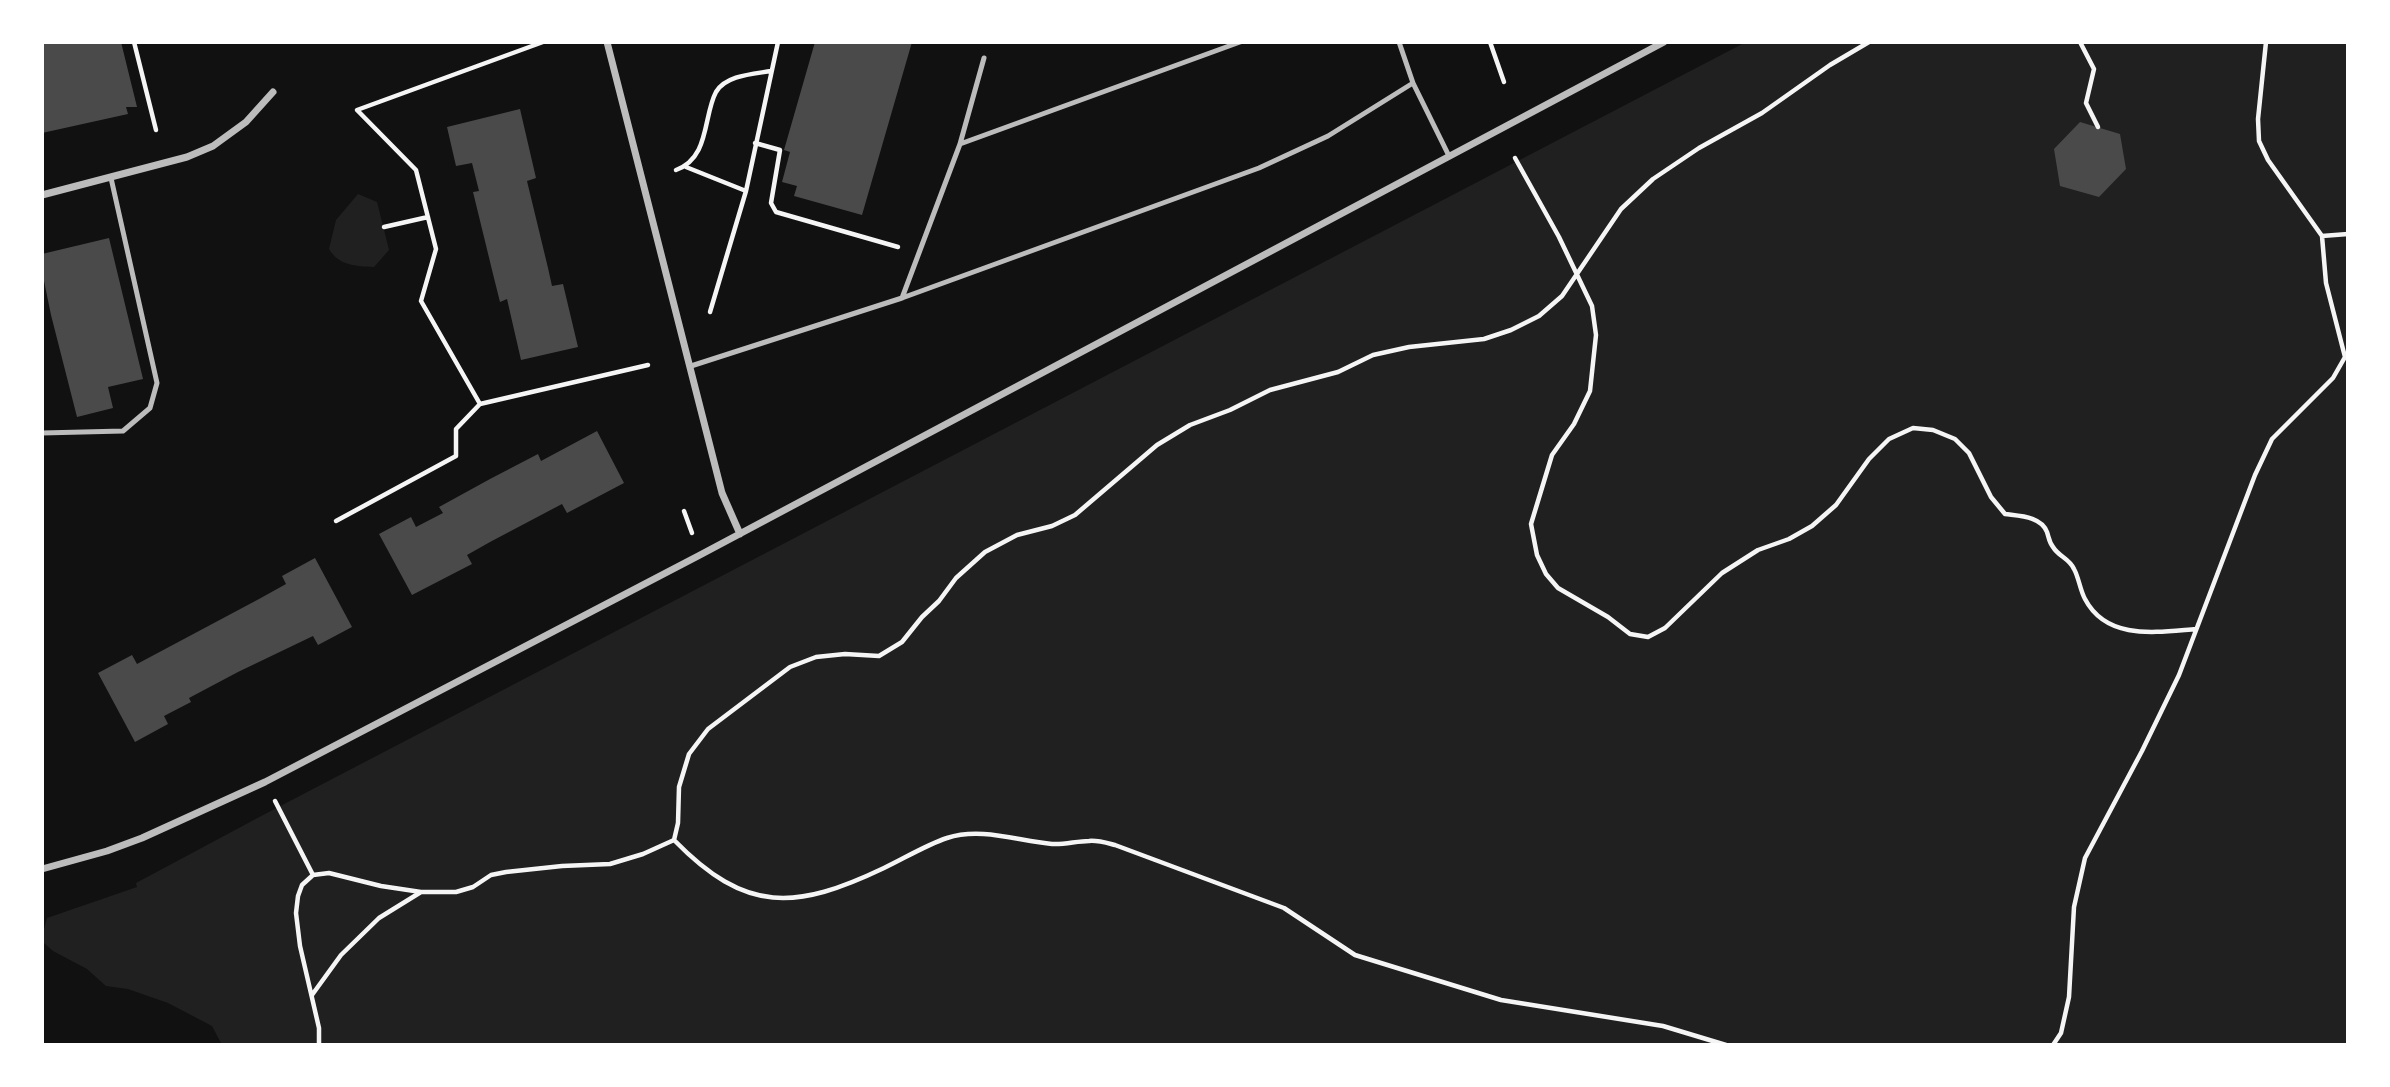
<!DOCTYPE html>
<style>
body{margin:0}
#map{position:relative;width:2390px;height:1087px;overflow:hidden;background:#111;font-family:Montserrat,sans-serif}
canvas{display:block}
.frame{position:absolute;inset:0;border:44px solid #fff;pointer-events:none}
</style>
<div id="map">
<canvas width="2390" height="1087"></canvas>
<div class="frame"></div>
</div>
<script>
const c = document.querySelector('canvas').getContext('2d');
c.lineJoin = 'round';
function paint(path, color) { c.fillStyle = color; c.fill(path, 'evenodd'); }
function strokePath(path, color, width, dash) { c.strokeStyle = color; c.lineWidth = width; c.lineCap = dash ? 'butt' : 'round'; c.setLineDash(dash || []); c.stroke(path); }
paint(new Path2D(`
 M1746 42H2348V1045H222L212 1026 168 1003 128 989 106 986 87 969 53 951 44 943V929L47 918 137 887 136 883 265 814Z
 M358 194 377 202 389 250 374 267C356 266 339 266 329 249L336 220Z`), '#202020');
paint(new Path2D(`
 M42 42H121L137 107H126L128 114 42 133Z
 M815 42H912L862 215 794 196 797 186 782 182 790 152 784 150Z
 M520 109 536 178 527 181 548 268 552 286 563 284 578 347 521 360 507 299 500 302 493 274 473 192 479 191 472 163 456 166 447 127Z
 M2080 122 2120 134 2126 169 2099 197 2060 186 2054 149Z
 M109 238 143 379 108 387 113 408 77 417 51 315 42 271V254Z
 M597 431 624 483 567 513 562 504 490 542 467 555 472 564 412 595 379 534 411 517 416 527 443 513 439 507 490 479 538 454 541 461Z
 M315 558 352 627 318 645 313 636 238 672 189 698 191 702 164 716 168 724 135 742 98 673 132 655 137 664 259 599 286 584 282 576Z`), '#4a4a4a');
strokePath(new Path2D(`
 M134 42 156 130
 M543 42 357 110 416 170 436 249 421 301 480 404 648 365
 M1490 42 1504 82
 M2080 42 2094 69 2086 103 2098 127
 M2266 42 2258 119 2259 141 2268 160 2322 236 2326 283 2345 357
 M755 143 780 150 771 203 776 212 898 247
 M1515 158 1559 237 1592 306 1596 335 1590 391 1574 424 1552 455 1531 524 1537 555 1546 574 1558 588 1608 617 1630 634 1648 637 1665 628 1722 573 1758 550 1789 539 1812 526 1836 505 1869 459 1889 439 1913 428 1933 430 1955 439 1969 453 1991 497 2005 514C2019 516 2041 516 2047 532 2049 538 2049 542 2053 547 2059 557 2069 558 2074 569 2079 578 2080 590 2085 599 2107 641 2157 632 2196 629
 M686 167 746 191
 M676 170C710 158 703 116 716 92 726 75 754 74 771 71
 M384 227 428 217
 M2322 236 2348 234
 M710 312 746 191 778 42
 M684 511 692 533
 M336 521 456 456V429L480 404
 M275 801 313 875
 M674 840 678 823 679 787 689 754 708 729 790 667 816 657 845 654 879 656 902 642 922 617 939 601 956 578 985 552 1017 535 1052 526 1075 515 1157 445 1190 425 1230 410 1270 390 1338 372 1373 355 1409 347 1484 339 1511 330 1539 316 1562 296 1621 209 1653 179 1699 148 1762 113 1830 65 1869 42
 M312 995 341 955 379 918 421 892
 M319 1045V1028L300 946 296 913 298 896 302 885 313 875 329 873 381 886 421 892H456L473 887 491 875 506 872 562 866 610 864 643 854 674 840C746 914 796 910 884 868 905 858 926 845 947 838 981 827 1018 841 1052 844 1064 845 1077 841 1089 841 1097 840 1107 843 1115 845L1284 908 1355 955 1501 1000 1663 1026 1726 1045
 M2053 1045 2061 1033 2069 997 2074 907 2085 858 2142 751 2179 675 2255 475 2272 439 2333 378 2345 357 2348 356`), '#f5f5f5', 4.5);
strokePath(new Path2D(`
 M1399 42 1413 83 1449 156
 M960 144 1240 42
 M902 298 960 144 984 58
 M691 366 902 298 1259 168 1328 136 1413 83
 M42 433 123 431 150 408 157 383 111 178`), '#bcbcbc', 5);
strokePath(new Path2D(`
 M607 42 722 493 740 534
 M42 195 187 157 213 146 246 122 273 92
 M42 869 107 851 142 838 265 782 700 555 1664 42`), '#bcbcbc', 7);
</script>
